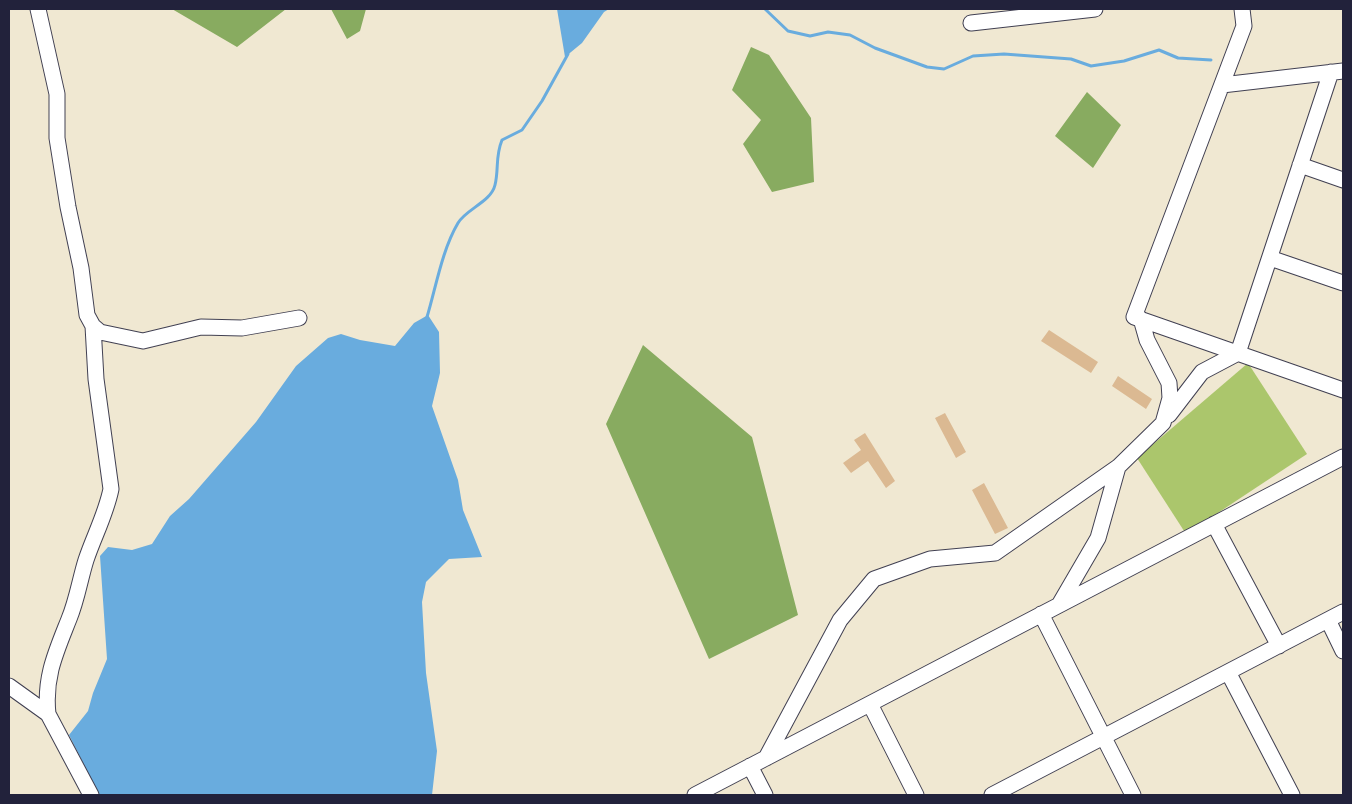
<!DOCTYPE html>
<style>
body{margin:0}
#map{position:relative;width:1352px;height:804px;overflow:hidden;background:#f0e8d2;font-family:"Indie Flower",sans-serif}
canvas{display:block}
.frame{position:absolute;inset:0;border:10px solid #22223b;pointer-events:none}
</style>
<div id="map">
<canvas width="1352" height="804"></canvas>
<div class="frame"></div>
</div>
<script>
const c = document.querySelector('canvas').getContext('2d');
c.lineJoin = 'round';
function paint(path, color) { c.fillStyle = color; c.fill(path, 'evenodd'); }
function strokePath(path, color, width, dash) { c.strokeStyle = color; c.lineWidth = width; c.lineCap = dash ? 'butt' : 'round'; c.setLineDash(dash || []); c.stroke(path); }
paint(new Path2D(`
 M1248 363 1307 454 1186 534 1137 458Z`), '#abc66c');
paint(new Path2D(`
 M172 9H286L237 47Z
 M331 9H366L360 31 347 39Z
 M751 47 769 55 811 118 814 182 772 192 743 144 761 120 732 90Z
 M1087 92 1121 125 1093 168 1055 136Z
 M643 345 752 437 798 615 709 659 606 424Z`), '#88ab60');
paint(new Path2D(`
 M557 9H609L604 12 582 43 565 57Z
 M428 315 439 332 440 373 432 406 458 480 463 510 482 557 449 559 426 582 422 602 426 673 437 751 432 795H99L69 735 88 711 93 693 107 659 100 556 108 547 132 550 152 544 170 516 189 499 256 422 296 366 328 338 341 334 360 340 395 346 414 323Z`), '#69acde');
strokePath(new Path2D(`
 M765 9 788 31 810 36 828 32 850 35 875 48 927 67 944 69 973 56 1004 54 1071 59 1091 66 1124 61 1159 50 1178 58 1211 60
 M427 317C436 287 442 250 458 223 466 209 491 202 495 185 499 169 495 157 502 140L522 130 542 101 568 54`), '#69acde', 3);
paint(new Path2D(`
 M1049 330 1098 362 1091 373 1041 341Z
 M1118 376 1152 399 1146 409 1112 386Z
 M945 413 966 452 956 458 935 418Z
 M865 433 895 481 886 488 868 461 851 473 843 463 861 450 854 440Z
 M984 483 1008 528 995 534 972 490Z`), '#dbb992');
const minor = new Path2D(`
 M38 9 57 94V138L68 207 81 268 87 315 93 326 100 332 143 341 201 327 242 328 299 318
 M1242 9 1244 26 1134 317 1343 390
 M971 23 1095 9
 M1222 85 1343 71
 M1300 165 1343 180
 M1270 258 1343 283
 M1169 415 1202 372 1238 353 1331 72
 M1214 524 1279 646
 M1059 605 1098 538 1118 467
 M1041 614 1133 795
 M1328 620 1343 651
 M1228 672 1292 795
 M9 686 48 714 91 795
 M870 704 916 795
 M48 714C44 677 56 652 69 619 77 600 80 579 86 560 94 536 106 514 111 489L96 379 93 326
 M766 758 840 620 874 579 930 559 995 553 1118 467 1163 423 1170 398 1169 383 1147 340 1141 319
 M750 766 765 795
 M695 795 1343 457
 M992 795 1343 612`);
strokePath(minor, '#414052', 17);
strokePath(minor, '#fff', 15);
</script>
